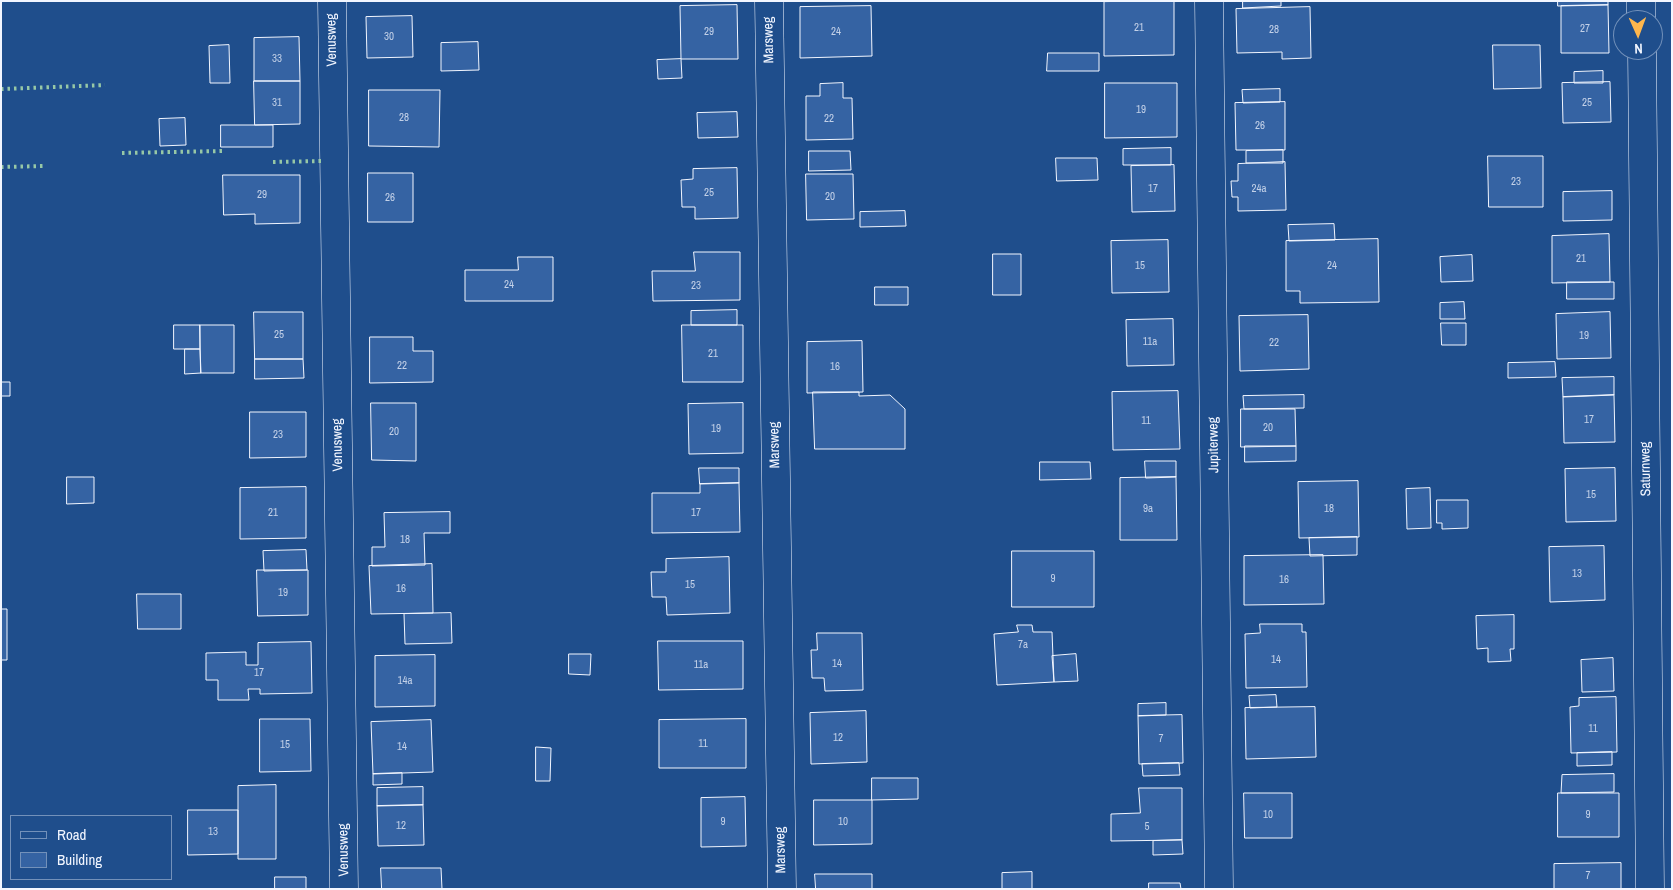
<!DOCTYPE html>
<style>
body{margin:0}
#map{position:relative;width:1673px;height:890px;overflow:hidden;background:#1f4e8c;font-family:"Archivo Narrow",sans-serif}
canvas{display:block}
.frame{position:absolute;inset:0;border:2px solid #f2f6ff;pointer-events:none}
.legend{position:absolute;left:10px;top:815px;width:162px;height:65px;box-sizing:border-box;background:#1f4e8c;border:1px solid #7391ba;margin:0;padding:6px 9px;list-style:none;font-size:15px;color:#f2f6ff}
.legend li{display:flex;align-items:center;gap:10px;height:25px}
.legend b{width:25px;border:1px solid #7391ba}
.north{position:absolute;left:1613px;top:10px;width:50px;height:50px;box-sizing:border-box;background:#1f4e8c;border:1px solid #7391ba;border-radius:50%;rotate:178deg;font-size:14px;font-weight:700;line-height:20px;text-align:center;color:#f2f6ff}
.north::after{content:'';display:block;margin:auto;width:18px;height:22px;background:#ffb74d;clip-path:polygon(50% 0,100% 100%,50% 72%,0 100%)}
</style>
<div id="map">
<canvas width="1673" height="890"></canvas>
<div class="frame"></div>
<ul class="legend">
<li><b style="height:6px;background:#1f4e8c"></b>Road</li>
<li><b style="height:14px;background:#3563a3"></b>Building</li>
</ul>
<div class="north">N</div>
</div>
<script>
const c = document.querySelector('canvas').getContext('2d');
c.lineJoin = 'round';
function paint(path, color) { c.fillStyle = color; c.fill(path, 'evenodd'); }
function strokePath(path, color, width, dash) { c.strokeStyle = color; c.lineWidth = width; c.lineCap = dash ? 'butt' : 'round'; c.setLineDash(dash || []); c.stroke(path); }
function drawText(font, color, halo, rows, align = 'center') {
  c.font = font + ' "Archivo Narrow",sans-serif'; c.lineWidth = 4; c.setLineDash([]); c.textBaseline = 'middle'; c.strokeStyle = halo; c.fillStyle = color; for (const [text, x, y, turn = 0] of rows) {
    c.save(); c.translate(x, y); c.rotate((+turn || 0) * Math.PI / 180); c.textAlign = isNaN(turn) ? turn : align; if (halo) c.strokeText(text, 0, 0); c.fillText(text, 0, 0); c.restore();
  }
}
const building = new Path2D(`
 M1174 1V55L1104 56V2Z
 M1243 1H1281V6L1243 8Z
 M1558 1H1608V5L1558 6Z
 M737 5 738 59H681L680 6Z
 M1608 5 1609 53H1561V6Z
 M871 6 872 56 800 58V7Z
 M1310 7 1311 58 1282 59V52L1237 53 1236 9Z
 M412 16 413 57 367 58 366 17Z
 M299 37 300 81H254V38Z
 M478 42 479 70 441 71V43Z
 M229 45 230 83H210L209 46Z
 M1493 45H1540L1541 88 1494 89Z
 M1048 53H1099V71H1047Z
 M681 59 682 78 658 79 657 60Z
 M1603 71V83H1574V72Z
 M254 81H300V124L255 125Z
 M1610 82 1611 122 1563 123 1562 83Z
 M843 83V98H852L853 139 806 140V96H820V84Z
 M1105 83H1177V137L1105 138Z
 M1280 89V102L1243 103 1242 90Z
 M369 90H440L439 147 369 146Z
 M1285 102V150H1236L1235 103Z
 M737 112 738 137 698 138 697 113Z
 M185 118 186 145 160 146 159 119Z
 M221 125H273V147H221Z
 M1171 148V165H1123V149Z
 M1283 150V163H1246V151Z
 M809 151H850L851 170 809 171Z
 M1488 156H1543V207H1489Z
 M1056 158H1097L1098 180 1057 181Z
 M1285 162 1286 210 1238 211V197H1232L1231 181H1238V164Z
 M1174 165 1175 211 1132 212 1131 166Z
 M737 168 738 218 695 219V207H682L681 180 693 179V169Z
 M368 173H413V222H368Z
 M806 174H853L854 219 807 220Z
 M223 175H300V223L255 224V214L224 215Z
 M1612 191V220L1563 221V192Z
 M905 211 906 226 860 227V212Z
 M1334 224 1335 240 1289 241 1288 225Z
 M1609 234 1610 282 1552 283V236Z
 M1378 239 1379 302 1300 303V291H1286V241Z
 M1168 240 1169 292 1112 293 1111 241Z
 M694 252H740V300L653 301 652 271H695Z
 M993 254H1021V295H993Z
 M1472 255 1473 281 1441 282 1440 257Z
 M518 257H553V301H465V270H518Z
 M1567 282H1614V299H1567Z
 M875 287H908V305H875Z
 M1464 302 1465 319H1440V303Z
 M737 310V325H691V311Z
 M254 312H303V359H255Z
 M1610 312 1611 358 1557 359 1556 314Z
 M1308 315 1309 369 1240 371 1239 316Z
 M1173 319 1174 365 1127 366 1126 320Z
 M1441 323H1466V345H1442Z
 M174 325H200V349H174Z
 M200 325H234V373H201Z
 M682 325H743V382H683Z
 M370 337H413V351H433V382L370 383Z
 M862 341 863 392 807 393V342Z
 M185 349H200L201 373 185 374Z
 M255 359H303L304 378 255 379Z
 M1555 362 1556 377 1508 378V363Z
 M1614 377V395L1563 397 1562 378Z
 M1 382H10V396H1Z
 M1178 391 1180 449 1113 450 1112 392Z
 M813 392H859V396L890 395 905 409V449H815Z
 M1304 395V408L1244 409 1243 396Z
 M1614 395 1615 442 1564 443 1563 397Z
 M371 403H416V461L372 460Z
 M743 403V453L689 454 688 404Z
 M1241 409H1295L1296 446 1241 447Z
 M250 412H306V457L250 458Z
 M1245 446H1296V461L1245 462Z
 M1145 461H1176V477L1146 478Z
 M1040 462H1090L1091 479 1040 480Z
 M699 468H739V483L700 484Z
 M1615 468 1616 521 1566 522 1565 469Z
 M67 477H94V503L67 504Z
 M1176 477 1177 540H1120V478Z
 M1358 481 1359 537 1299 538 1298 482Z
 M739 483 740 532 652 533V493H700V484Z
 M306 487V538L240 539V488Z
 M1430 488 1431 528 1407 529 1406 489Z
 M1437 500H1468V528L1442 529V523H1437Z
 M450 512V533H424L425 565 372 566V547H385L384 513Z
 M1357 537V555L1310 556 1309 538Z
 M1604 546 1605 600 1550 602 1549 547Z
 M306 550 307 570 264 571 263 551Z
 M1012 551H1094V607H1012Z
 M1323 555 1324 604 1244 605V556Z
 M729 557 730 613 667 615 666 597H652L651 572H666V559Z
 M432 564 433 613 371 614 369 566Z
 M257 570H308V615L258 616Z
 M137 594H181V629H138Z
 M1 609H7V660H1Z
 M451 613 452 643 405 644 404 614Z
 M1514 615V649H1510L1511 661 1488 662V648L1477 649 1476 616Z
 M1260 624H1302V632H1306L1307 687 1246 688 1245 634 1260 633Z
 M1017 625H1032L1033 632H1052L1054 682 997 685 994 634 1018 632Z
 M817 633H862L863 690 825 691 824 678H812L811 650H817Z
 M658 641H743V689L659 690Z
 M311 642 312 693 260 694V689H248L249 700H218V680H206V653L246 652V665H258V643Z
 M569 654H591L590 675 569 674Z
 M1076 654 1078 681 1054 682 1052 656Z
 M435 655V706L375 707V656Z
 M1613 658 1614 691 1582 692 1581 660Z
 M1276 695 1277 707 1250 708 1249 696Z
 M1616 697 1617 752 1571 753 1570 707 1579 706V698Z
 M1166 703V715L1138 716V704Z
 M1315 707 1316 757 1246 759 1245 708Z
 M866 711 867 762 811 764 810 713Z
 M1182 715 1183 763 1139 764 1138 716Z
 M260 719H310L311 771 260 772Z
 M746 719V768H659V720Z
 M431 720 433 772 373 774 371 722Z
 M536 747 551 748 550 781H536Z
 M1612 752V765L1577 766V753Z
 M1179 763 1180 775 1143 776 1142 764Z
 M402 773V784L373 785V774Z
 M1614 774V792L1561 793 1562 775Z
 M872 778H918V799L872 800Z
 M276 785V859H238V786Z
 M423 787V805L377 806V788Z
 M1139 788H1182V840L1111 841V814L1140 813Z
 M1244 793H1292V838H1245Z
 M1558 793H1619V837H1558Z
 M745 797 746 846 701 847V798Z
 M814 800H872V844L814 845Z
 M423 805 424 845 378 846 377 806Z
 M188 810H238V854L188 855Z
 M1182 840 1183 854 1153 855V841Z
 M1621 863V889H1554V864Z
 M381 868H441L442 889H382Z
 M1032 872V889H1002V873Z
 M815 874H872V889H816Z
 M275 877H306V889H275Z
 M1149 883H1180L1181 889H1149Z`);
paint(building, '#3563a3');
strokePath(building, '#f2f6ff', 1);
const street = new Path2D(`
 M332 1 344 889
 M769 1 782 889
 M1209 1 1219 889
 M1641 1V20
 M1642 50 1650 889`);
strokePath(street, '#f2f6ff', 29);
strokePath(street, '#1f4e8c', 28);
strokePath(new Path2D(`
 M1 89 105 85
 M122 153 225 151
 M273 162 323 161V163
 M1 167 43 166`), '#97c8a6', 4, [2.5, 4]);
drawText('11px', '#c3d1e8', null, [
 ["21",1139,28],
 ["27",1585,29],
 ["28",1274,30],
 ["29",709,32],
 ["24",836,32],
 ["30",389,37],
 ["33",277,59],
 ["31",277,103],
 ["25",1587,103],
 ["19",1141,110],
 ["28",404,118],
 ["22",829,119],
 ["26",1260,126],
 ["23",1516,182],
 ["17",1153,189],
 ["24a",1259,189],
 ["25",709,193],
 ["29",262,195],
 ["20",830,197],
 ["26",390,198],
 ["21",1581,259],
 ["15",1140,266],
 ["24",1332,266],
 ["24",509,285],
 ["23",696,286],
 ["25",279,335],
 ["19",1584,336],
 ["11a",1150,342],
 ["22",1274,343],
 ["21",713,354],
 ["22",402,366],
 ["16",835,367],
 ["17",1589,420],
 ["11",1146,421],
 ["20",1268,428],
 ["19",716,429],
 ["20",394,432],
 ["23",278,435],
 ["15",1591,495],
 ["9a",1148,509],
 ["18",1329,509],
 ["21",273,513],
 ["17",696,513],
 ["18",405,540],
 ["13",1577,574],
 ["9",1053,579],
 ["16",1284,580],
 ["15",690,585],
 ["16",401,589],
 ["19",283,593],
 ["7a",1023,645],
 ["14",1276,660],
 ["14",837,664],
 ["11a",701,665],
 ["17",259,673],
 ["14a",405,681],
 ["11",1593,729],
 ["12",838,738],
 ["7",1161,739],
 ["11",703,744],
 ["15",285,745],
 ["14",402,747],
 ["10",1268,815],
 ["9",1588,815],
 ["9",723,822],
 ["10",843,822],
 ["12",401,826],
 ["5",1147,827],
 ["13",213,832],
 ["7",1588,876]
]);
drawText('14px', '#f2f6ff', '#1f4e8c', [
 ["Venusweg",332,40,-91],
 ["Marsweg",769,40,-91],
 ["Venusweg",338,445,-91],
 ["Marsweg",775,445,-91],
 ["Jupiterweg",1214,445,-91],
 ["Saturnweg",1646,469,-91],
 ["Venusweg",344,850,-91],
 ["Marsweg",781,850,-91]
]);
</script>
